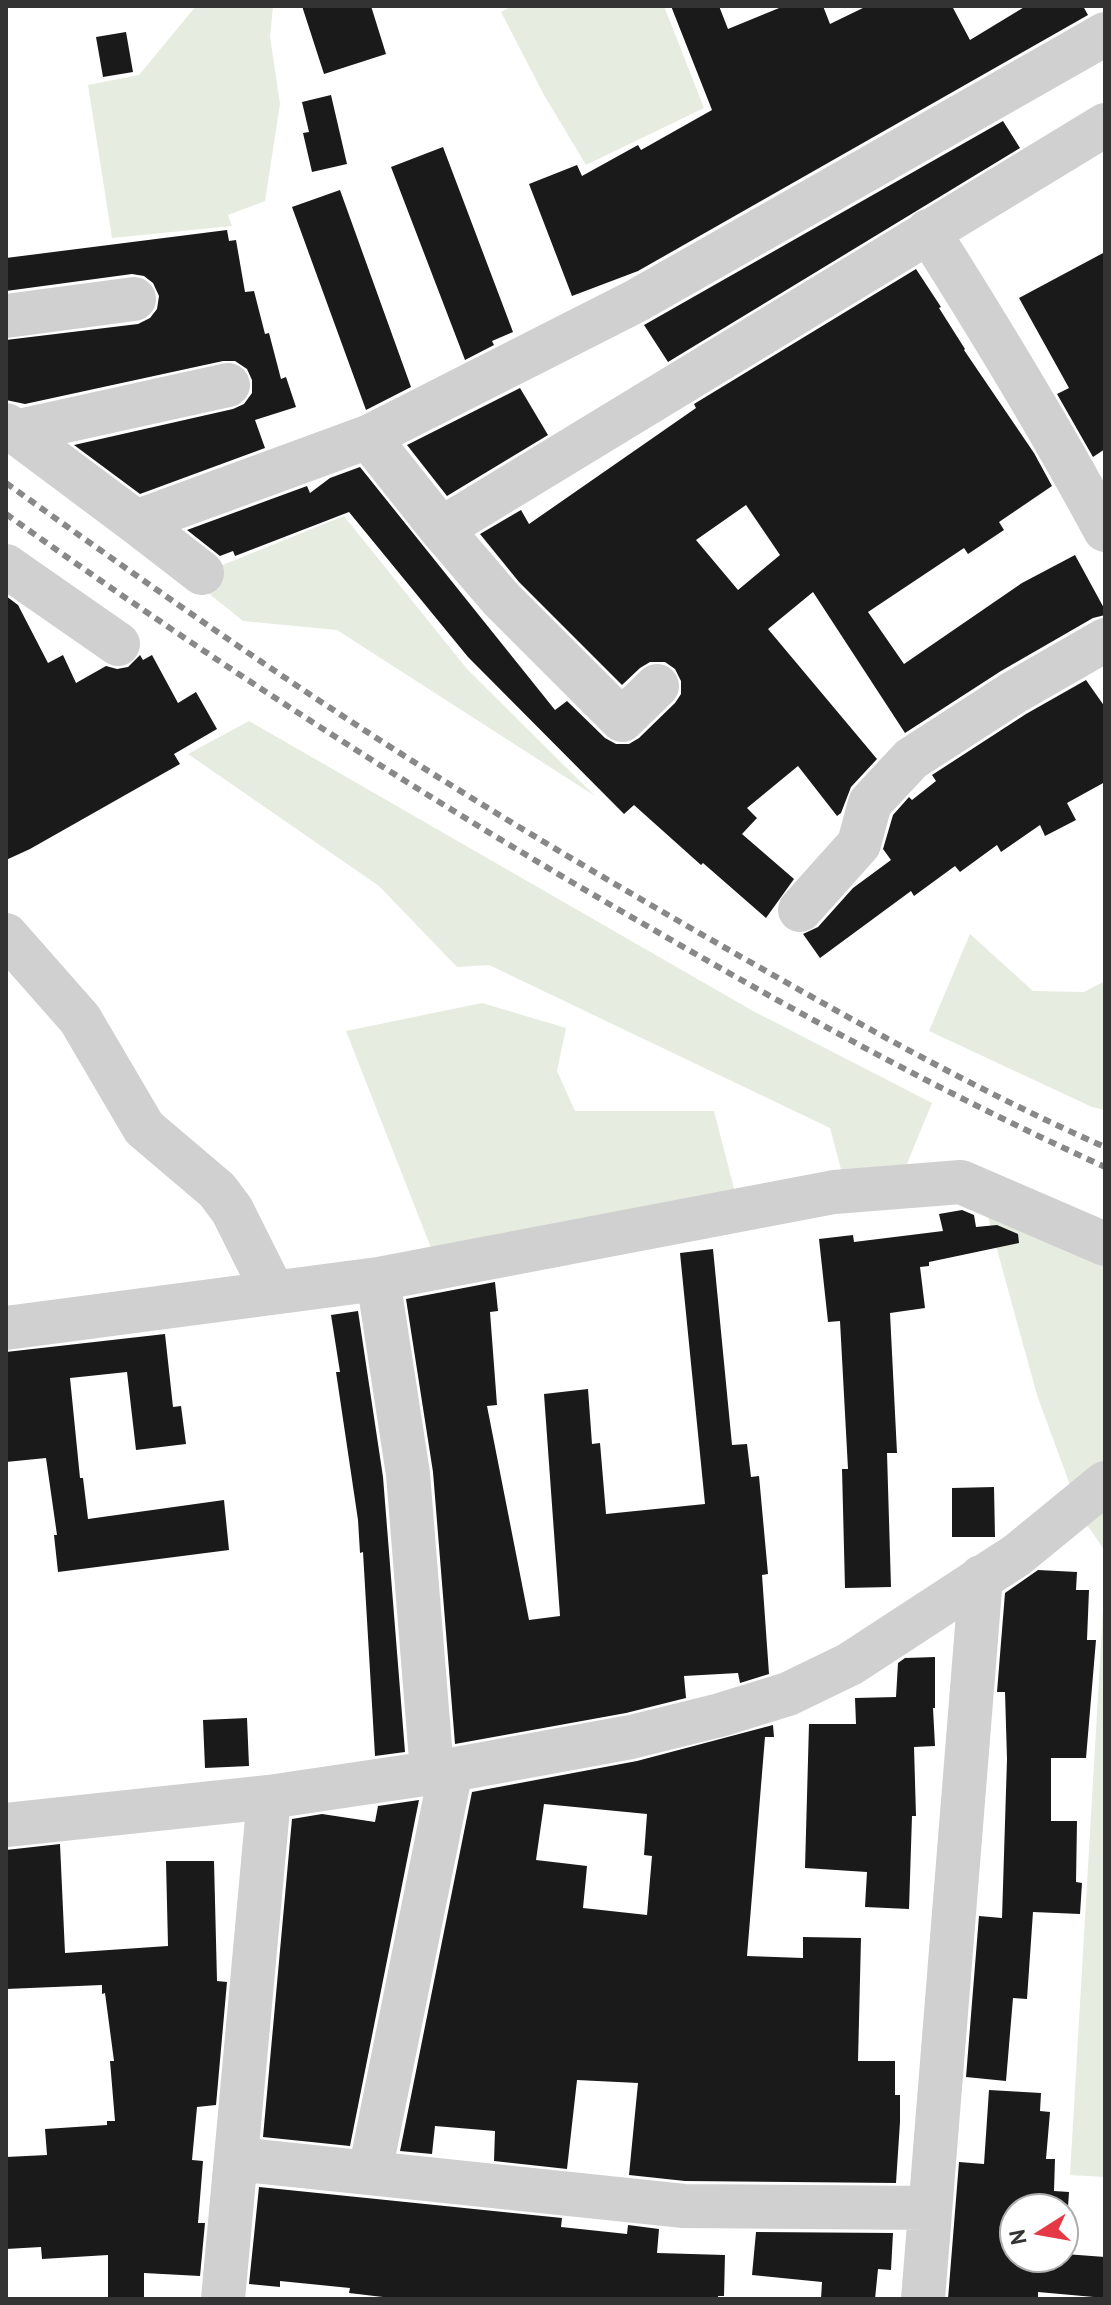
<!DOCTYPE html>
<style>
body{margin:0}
#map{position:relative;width:1111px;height:2305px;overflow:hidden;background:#fff;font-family:"PT Sans",sans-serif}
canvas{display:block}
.frame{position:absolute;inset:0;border:8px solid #333;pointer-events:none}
.north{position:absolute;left:999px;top:2193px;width:80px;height:80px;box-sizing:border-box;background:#fff;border:2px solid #adadad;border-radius:50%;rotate:259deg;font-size:22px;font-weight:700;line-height:32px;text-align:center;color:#333}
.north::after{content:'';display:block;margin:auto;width:28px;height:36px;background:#e63946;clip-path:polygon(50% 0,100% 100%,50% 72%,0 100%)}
</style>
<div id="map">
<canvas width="1111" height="2305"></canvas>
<div class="frame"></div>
<div class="north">N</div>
</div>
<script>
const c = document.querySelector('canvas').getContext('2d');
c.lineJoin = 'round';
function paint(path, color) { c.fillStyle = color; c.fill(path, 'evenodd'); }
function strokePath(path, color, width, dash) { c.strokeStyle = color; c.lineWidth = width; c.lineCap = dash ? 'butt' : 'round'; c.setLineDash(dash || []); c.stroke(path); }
paint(new Path2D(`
 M196 6H273L270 37 280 104 265 201 228 215 232 226 112 238 88 85 139 75Z
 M512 6H664L704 108 586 165 544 95 501 12Z
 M344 516 467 669 595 796 337 630 243 621 207 592 220 566Z
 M249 721 753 1011 932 1103 906 1166 842 1173 830 1128 489 965 457 967 379 886 188 754Z
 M970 934 1033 991 1084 992 1105 981V1110L1092 1107 929 1031Z
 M482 1003 566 1028 557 1071 575 1111H714L737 1200 435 1258 346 1031Z
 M985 1206 1105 1264V1466L1074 1496 1037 1395Z
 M1105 1502V1551L1083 1519Z
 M1103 1610H1105V2177L1070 2175Z`), '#e6ecdf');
paint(new Path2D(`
 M302 6H371L386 54 324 74Z
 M671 6H719L728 29 784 6H823L830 24 867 6H952L970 40 1026 6H1083L1088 15 638 271 572 296 529 184 577 165 582 176 638 145 641 150 712 110Z
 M126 32 133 72 103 77 96 37Z
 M331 95 347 164 312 172 303 133 309 132 302 102Z
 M1003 121 1020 148 668 362 644 325Z
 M443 147 513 332 492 341 494 345 465 360 391 167Z
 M340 190 411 387 366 410 292 207Z
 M227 230 229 241 236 240 245 292 254 291 265 334 269 333 281 379 286 377 296 407 255 420 265 448 140 494 74 445 233 409 244 404 252 393V380L247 369 235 361H223L25 404 6 400V340L138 324 150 318 157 309 159 296 153 283 144 276 132 274 6 291V258Z
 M1105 252V449L1093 457 1057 394 1069 388 1019 298Z
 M916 269 941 307 939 308 965 349 964 350 1034 453 1052 486 999 522 1004 530 968 554 964 548 868 612 904 664 1022 583 1075 555 1105 610V615L1093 618 1001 671 905 733 813 592 768 629 877 759 851 787 841 813 837 816 798 766 747 808 757 818 742 834 794 879 766 918 703 863 701 865 634 805 624 814 468 657 349 512 235 556 233 551 220 556 187 530 307 486 310 493 330 478 360 467 555 710 567 701 605 738 616 744H629L639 738 675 703 681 694V681L675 669 665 662H650L640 668 622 685 519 582 480 534 521 510 529 524 696 408 694 404ZM746 505 780 555 738 590 696 540Z
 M520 388 548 435 447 496 407 445Z
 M6 596 18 605 48 663 63 655 76 683 106 666 117 669 128 667 140 655 143 660 152 655 178 703 196 692 217 729 174 754 180 764 30 849 6 860Z
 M1086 680 1105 707V782L1067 803 1076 820 1045 836 1040 825 1001 852 997 845 960 872 955 866 914 896 911 891 820 958 803 934 818 927 853 888 891 860 883 849 893 815 909 797 912 800 936 781 932 775 1026 714Z
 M962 1210 974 1215 976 1227 997 1225 1018 1234 1019 1243 929 1262V1266L920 1267 925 1308 890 1313 897 1453H887L891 1587 845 1588 842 1469H848L840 1321 828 1322 819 1239 853 1235 854 1242 943 1231 939 1214Z
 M713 1249 732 1445 747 1444 751 1477 759 1476 768 1574 762 1575 769 1674 740 1683 738 1673 684 1676 686 1698 626 1713 455 1744 433 1472 406 1299 495 1282 498 1311 490 1312 497 1405 487 1406 529 1620 560 1616 544 1394 588 1389 592 1444 600 1443 606 1514 705 1504 680 1253Z
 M358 1311 383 1477 405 1752 375 1756 363 1552 360 1553 358 1520 336 1372H340L331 1315Z
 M165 1334 173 1407 181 1406 186 1444 136 1450 127 1372 70 1378 80 1478H83L88 1519 224 1500 229 1550 58 1572 54 1535H57L46 1458 6 1462V1352Z
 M994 1487 995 1537H952V1488Z
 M1038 1570 1077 1572 1076 1590H1089L1087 1640H1096L1086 1758H1051V1821H1077L1076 1882 1082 1883 1080 1914 1033 1912 1027 1999 1013 1998 1006 2081 966 2077 979 1916 1002 1918 1007 1759 1005 1692H997L1005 1593Z
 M935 1657V1708H933L935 1746 914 1747 916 1816H912L909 1909 865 1907 867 1872 805 1868 809 1724H856L855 1698 896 1697 898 1663 905 1658Z
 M247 1718 249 1766 205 1768 203 1720Z
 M773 1725 774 1737H765L747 1956 803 1958V1937L861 1938 858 2061H895V2095H900V2122L896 2183 685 2181 629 2175 638 2083 577 2080 567 2169 494 2161 495 2131 435 2126 432 2154 400 2151 472 1792 637 1761ZM544 1804 647 1814 644 1855 652 1856 647 1915 583 1908 587 1866 536 1860Z
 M419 1800 350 2146 263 2137 292 1819 322 1814 375 1822 378 1806Z
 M60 1844 65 1953 168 1946 166 1861H214L217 1981 227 1982 216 2105 197 2107 192 2160 203 2161 198 2223H205L200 2276 144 2273V2299H108V2255L42 2259 41 2247 6 2249V2157L47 2155 45 2129 107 2125V2121H115L110 2061H114L105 1993 102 1994V1985L6 1989V1850Z
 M989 2090 1041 2093 1040 2111 1050 2112 1046 2159H1055L1054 2191 1069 2192 1065 2254 1105 2257V2298L1038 2292V2299H948L959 2162 984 2164ZM1015 2209H1063V2257H1015Z
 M259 2187 562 2218 561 2227 627 2234 628 2225 659 2229 657 2253 725 2255 724 2296H718V2299H400L349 2293 350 2288 280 2281V2287L249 2284Z
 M756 2232 893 2233 891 2270 878 2269 875 2299H821L822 2282 752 2275Z`), '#1a1a1a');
strokePath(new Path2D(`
 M928 231C990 329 1050 427 1105 530
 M6 316 134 299
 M6 425 136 522 368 437 636 301 1105 34
 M15 432 228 385
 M368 437 441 529 1105 125
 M136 522 202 573
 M441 529 501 599 622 720 657 686
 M6 566 118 644
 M800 910 859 844 870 803 911 759 1013 693 1105 640
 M6 935 80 1019 144 1128 217 1190 232 1210 273 1292
 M378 1279 408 1474 432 1772
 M6 1328 378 1279 834 1192 961 1182 1105 1244
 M6 1825 269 1797 451 1770 631 1737 720 1715 788 1694 850 1664 1017 1555 1105 1483
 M236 2159 684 2206 930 2208
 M370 2172 451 1770
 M223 2299 269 1797
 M923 2299 981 1577`), '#d0d0d0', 44);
strokePath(new Path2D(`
 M6 483C115 561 224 638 335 711 461 794 591 871 722 946 847 1017 973 1089 1105 1147
 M6 514C217 665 436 805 661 934 806 1018 953 1098 1105 1167`), '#888', 6, [8, 6]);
</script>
